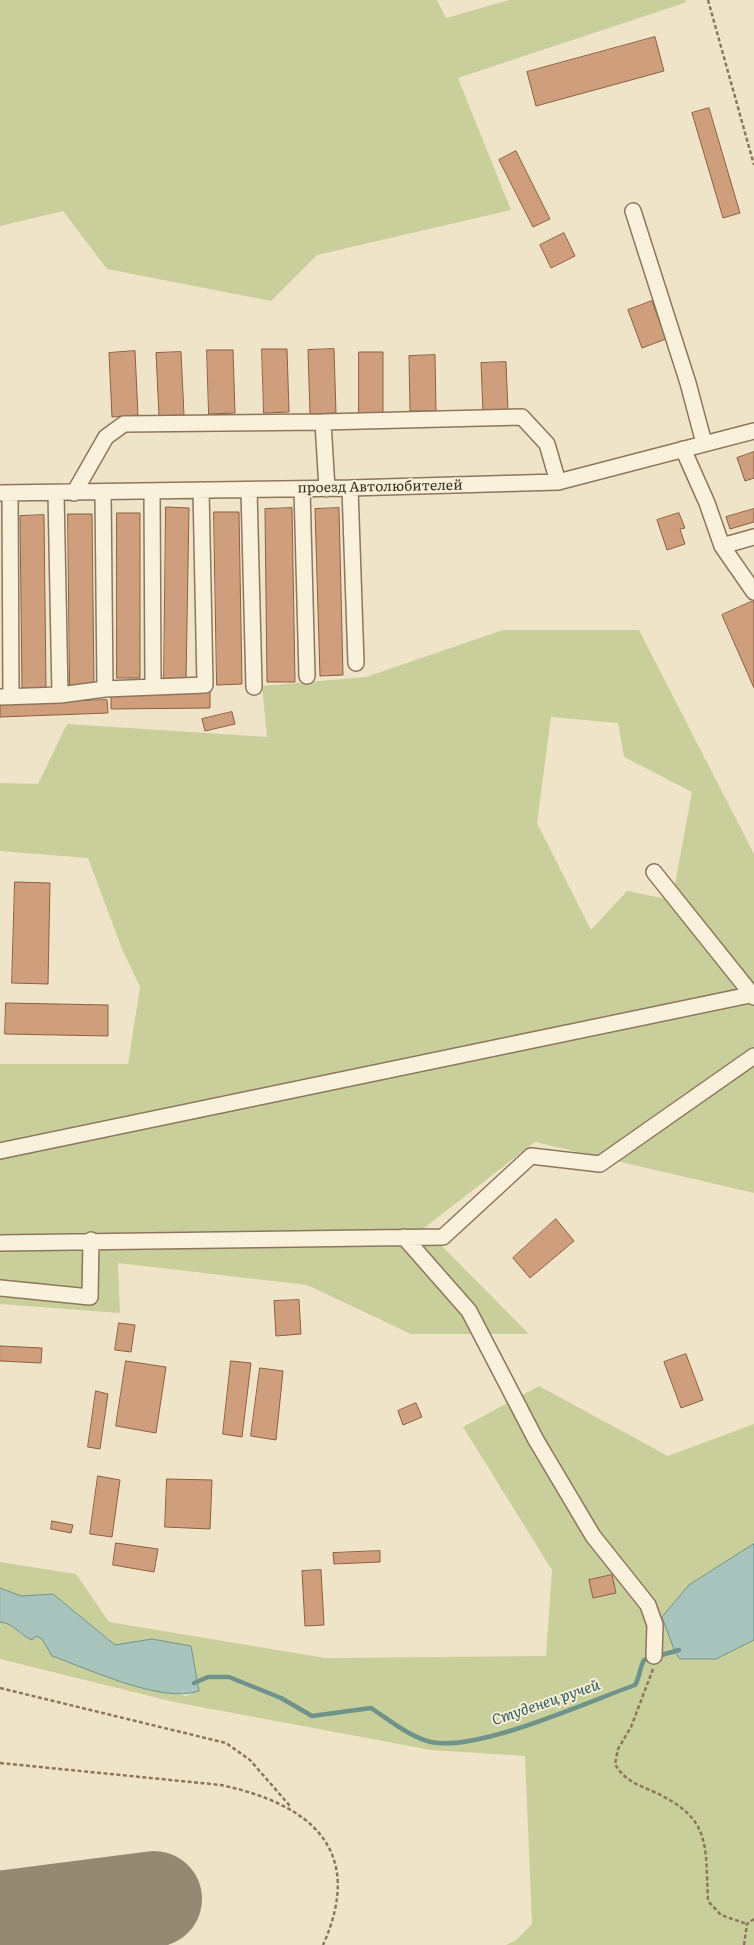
<!DOCTYPE html>
<meta charset="utf-8">
<style>
body{margin:0}
canvas{display:block;background:#f0e4c8}
</style>
<canvas width="754" height="1945"></canvas>
<script>
const c = document.querySelector('canvas').getContext('2d');
c.lineJoin = 'round';
function paint(path, color) { c.fillStyle = color; c.fill(path, 'evenodd'); }
function strokePath(path, color, width, dash) { c.strokeStyle = color; c.lineWidth = width; c.lineCap = dash ? 'butt' : 'round'; c.setLineDash(dash || []); c.stroke(path); }
function drawText(font, color, halo, rows, align = 'center') {
  c.font = font + ' Literata,serif'; c.lineWidth = 4; c.setLineDash([]); c.textBaseline = 'middle'; c.strokeStyle = halo; c.fillStyle = color; for (const [text, x, y, turn = 0] of rows) {
    c.save(); c.translate(x, y); c.rotate((+turn || 0) * Math.PI / 180); c.textAlign = isNaN(turn) ? turn : align; if (halo) c.strokeText(text, 0, 0); c.fillText(text, 0, 0); c.restore();
  }
}
paint(new Path2D(`
 M0 0H437L446 18 509 0H685L687 2 458 78 511 210 317 255 271 301 107 269 63 211 0 226Z
 M503 630H639L754 854V1193L535 1142 424 1228 529 1334H411L307 1285 118 1263 120 1313 0 1304V1064H128L140 987 122 949 88 858 0 851V783L38 784 67 724 267 737 262 686 366 677ZM551 717 618 723 624 757 692 792 672 900 627 891 591 930 537 823Z
 M539 1386 668 1456 754 1424V1544L689 1585 716 1659 754 1640V1945H506L516 1940 532 1924 525 1756 431 1750 174 1702 0 1659V1622L10 1623 23 1636H36L177 1694 186 1696 199 1691 191 1646 152 1639 115 1645 53 1594 21 1596 0 1588V1562L76 1574 109 1622 325 1658 546 1656 552 1570 463 1427Z`), '#c9cf9b');
const water = new Path2D(`
 M754 1544V1640L716 1659H680L675 1652 662 1617 689 1585Z
 M0 1588 21 1596 53 1594 115 1645 152 1639 191 1646 199 1691C162 1704 89 1669 52 1656L42 1639 36 1636 32 1640C19 1635 14 1623 0 1622Z`);
paint(water, '#a9c4bc');
strokePath(water, '#6f938a', 1);
strokePath(new Path2D(`
 M194 1683 208 1677H229L281 1698 312 1716 371 1708C389 1720 410 1737 431 1742 478 1752 587 1702 635 1685 640 1677 639 1669 644 1660L679 1650`), '#6f938a', 4.5);
strokePath(new Path2D(`
 M0 1919 154 1899`), '#968974', 96);
const building = new Path2D(`
 M655 37 664 71 536 106 527 72Z
 M709 108 740 213 723 218 692 113Z
 M516 151 550 219 533 227 499 160Z
 M564 233 575 256 551 268 540 245Z
 M652 301 666 339 642 348 628 310Z
 M262 349H287L289 412 264 413Z
 M334 349 336 413 310 414 308 350Z
 M207 350H233L235 413 209 414Z
 M135 351 138 415 112 417 109 353Z
 M181 352 184 415 159 416 156 353Z
 M359 352H383V414H359Z
 M435 355 436 411H410L409 356Z
 M506 362 508 411 483 412 481 363Z
 M754 452V478L745 481 737 458Z
 M166 507 189 508 186 680H164Z
 M292 508 295 682H267L265 509Z
 M339 508 343 675 320 676 315 509Z
 M754 509V522L730 529 726 517Z
 M214 512H239L242 684 217 685Z
 M117 513H140V678H117Z
 M679 513 685 528 680 529 685 544 667 550 657 520Z
 M68 514H92L94 688H70Z
 M44 515 46 689 22 690 20 516Z
 M753 601 754 603V688L722 615Z
 M210 691V708L111 709V693Z
 M107 700 108 713 0 717V704Z
 M232 712 235 724 205 731 202 719Z
 M15 882 50 883 48 984 12 983Z
 M6 1003 108 1005V1036L5 1034Z
 M556 1219 574 1241 530 1278 513 1258Z
 M299 1300 301 1334 276 1336 274 1301Z
 M119 1323 135 1325 131 1352 115 1350Z
 M0 1346 42 1348 41 1363 0 1361Z
 M686 1354 703 1400 681 1408 664 1362Z
 M126 1361 166 1367 156 1433 116 1426Z
 M231 1361 251 1363 242 1437 223 1434Z
 M260 1368 283 1371 276 1440 251 1436Z
 M96 1391 108 1394 100 1449 88 1447Z
 M416 1403 422 1417 403 1425 398 1411Z
 M98 1476 120 1480 112 1537 90 1534Z
 M167 1479 212 1480 210 1529 165 1527Z
 M52 1521 73 1525 71 1533 51 1529Z
 M116 1543 158 1549 154 1572 113 1565Z
 M380 1551V1562L334 1564 333 1553Z
 M321 1570 324 1625 305 1626 302 1571Z
 M612 1575 616 1593 593 1598 589 1580Z`);
paint(building, '#cf9f7d');
strokePath(building, '#8d5f41', 1);
const minor = new Path2D(`
 M633 211 688 383 704 443
 M323 422 327 489
 M683 449 707 503 722 546
 M350 488 356 663
 M302 489 307 676
 M249 490 254 687
 M152 491 153 686
 M103 492 105 689
 M0 493 350 488 558 482 754 431
 M10 493 11 697
 M56 493 60 695
 M74 493 106 437 124 424 323 422 522 417 547 444 558 482
 M754 537 722 546 754 592
 M0 697 60 695 105 689 205 685 201 490
 M654 872 754 997
 M0 1151 754 994
 M404 1237 469 1311 536 1440 593 1536 648 1605 655 1625 654 1656
 M0 1243 443 1237 531 1156 600 1164 754 1056
 M0 1288 90 1297 91 1240`);
strokePath(minor, '#8d765c', 18);
strokePath(new Path2D(`
 M708 0 754 165
 M653 1669 631 1727 618 1749 615 1764C624 1780 636 1784 652 1791 712 1818 705 1843 708 1901L721 1915 747 1924
 M0 1688 226 1743 250 1760 290 1806
 M0 1763 221 1785C310 1804 366 1849 323 1945
 M744 1945 747 1924 754 1919`), '#8d765c', 2.5, [4, 2.5]);
strokePath(minor, '#faf1dc', 15);
drawText('14px', '#3d2e20', '#f7eed8', [
 ["проезд Автолюбителей",380,487,-1]
]);
drawText('italic 15px', '#2f5d5a', '#f7eed8', [
 ["Студенец ручей",546,1703,-19]
]);
</script>
